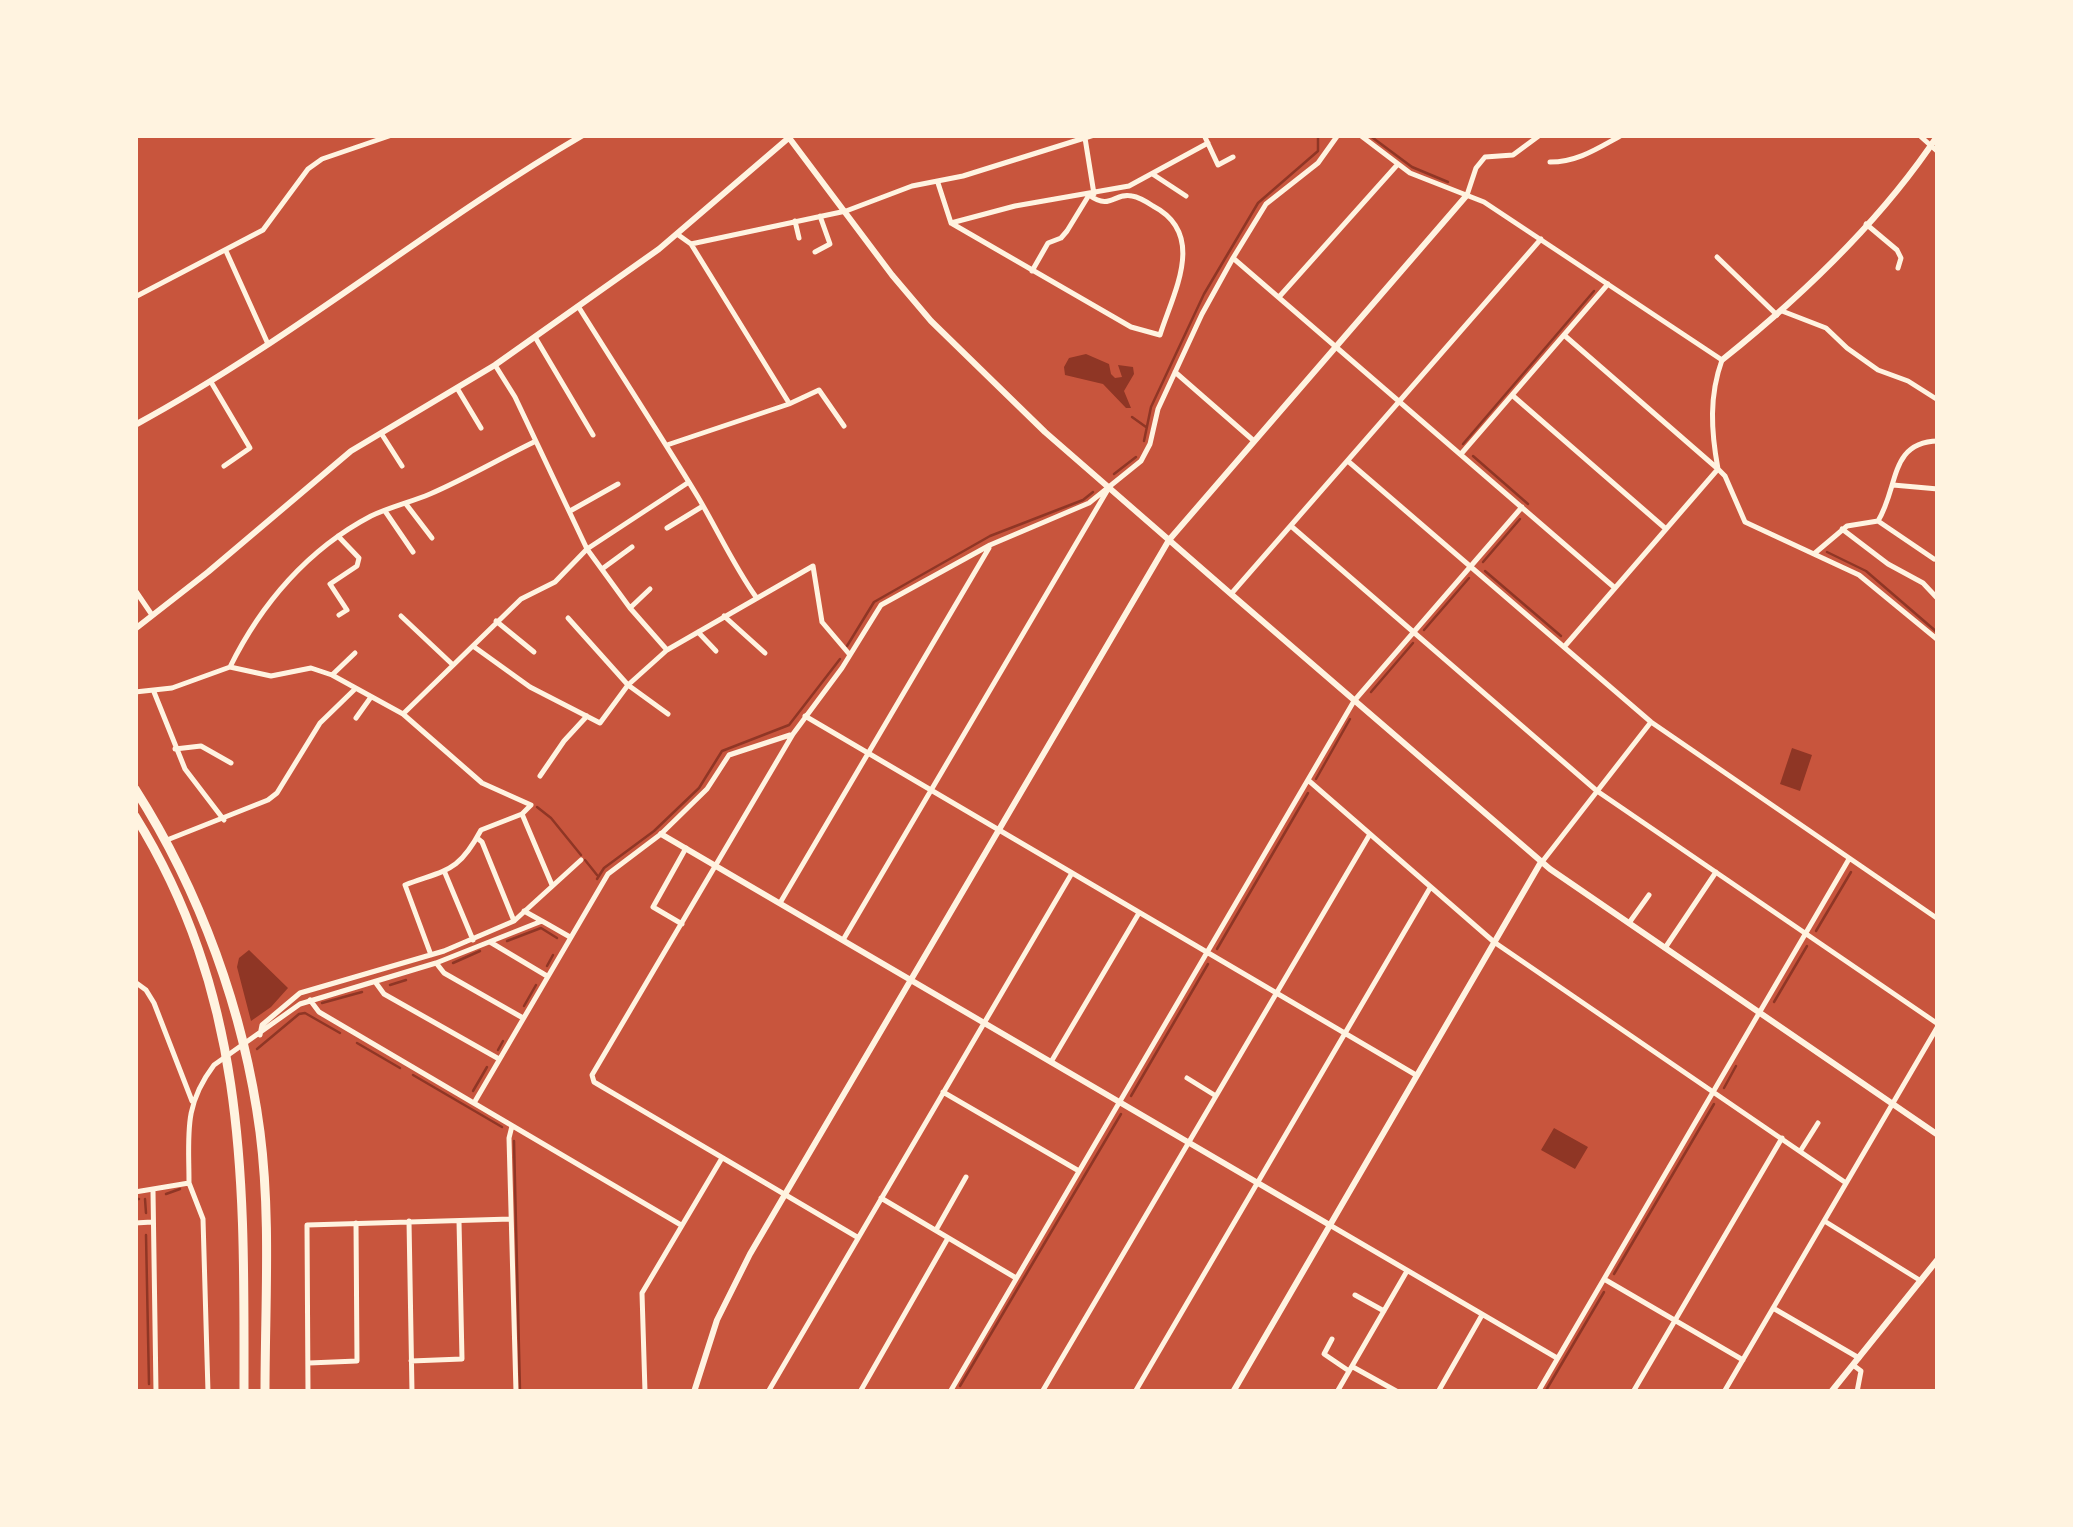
<!DOCTYPE html>
<style>
body{margin:0}
#map{position:relative;width:2073px;height:1527px;overflow:hidden;background:#c8553d;font-family:Rubik,sans-serif}
canvas{display:block}
.frame{position:absolute;inset:0;border:138px solid #fff3e0;pointer-events:none}
</style>
<div id="map">
<canvas width="2073" height="1527"></canvas>
<div class="frame"></div>
</div>
<script>
const c = document.querySelector('canvas').getContext('2d');
c.lineJoin = 'round';
function paint(path, color) { c.fillStyle = color; c.fill(path, 'evenodd'); }
function strokePath(path, color, width, dash) { c.strokeStyle = color; c.lineWidth = width; c.lineCap = dash ? 'butt' : 'round'; c.setLineDash(dash || []); c.stroke(path); }
paint(new Path2D(`
 M1086 354 1109 364 1111 374 1115 378 1122 377 1118 365 1133 367 1134 374 1124 391 1131 408H1126L1103 384 1065 375 1064 367 1069 358Z
 M1792 748 1812 755 1800 791 1780 784Z
 M249 950 288 988 271 1007 251 1021 237 967 239 958Z
 M1554 1128 1588 1147 1575 1169 1541 1150Z`), '#8f3625');
strokePath(new Path2D(`
 M1369 135 1412 167 1448 182
 M1132 417 1146 427
 M1144 441 1151 407 1204 294 1258 203 1318 151V135
 M1463 444 1594 291
 M1473 456 1528 504
 M1114 474 1136 457
 M1827 552 1866 571 1938 633
 M1483 562 1520 519
 M1485 571 1561 636
 M1424 630 1469 578
 M847 646 874 602 990 536 1083 500 1093 492
 M1371 692 1413 643
 M1316 779 1350 719
 M537 807 551 818 581 855
 M585 860 597 875
 M597 879 604 868 654 831 699 788 722 751 789 725 840 659
 M1816 931 1851 872
 M507 941 541 928 557 938
 M1217 949 1308 793
 M453 963 480 951
 M547 966 553 955
 M390 985 406 980
 M1774 1002 1807 946
 M322 1003 362 992
 M524 1006 536 985
 M357 1043 400 1068
 M257 1049 299 1014 305 1013 340 1033
 M498 1050 503 1041
 M413 1075 502 1127
 M1724 1088 1736 1066
 M473 1091 487 1067
 M1131 1096 1208 964
 M514 1141 520 1391
 M166 1194 180 1189
 M135 1199H139
 M145 1199 146 1213
 M146 1235 149 1384
 M1614 1274 1714 1104
 M960 1386 1121 1114
 M1545 1392 1604 1292`), '#8f3625', 2.5);
strokePath(new Path2D(`
 M1204 135 1218 165 1233 157
 M1360 135 1410 173 1484 202 1722 360C1709 396 1711 431 1718 469
 M1919 135 1938 152
 M1085 138 1094 194
 M1550 162C1578 162 1598 148 1622 135
 M1154 175 1186 196
 M938 183 951 223 1131 327 1160 335C1174 291 1207 234 1153 206 1147 202 1139 197 1132 196 1114 192 1111 211 1089 195L1067 231 1061 238 1048 243 1032 271
 M1467 195 1476 168 1485 157 1513 155 1540 135
 M795 221 799 238
 M951 223 1015 206 1129 186 1208 143
 M1866 224 1897 250 1901 258 1898 268
 M677 234 691 244 846 211 912 186 963 176 1094 135
 M691 244 789 403
 M226 251 268 344
 M815 252 830 244 820 216
 M1717 257 1777 315
 M1233 258 1615 588
 M135 297 263 230 308 169 322 159 392 135
 M1279 297 1398 164
 M578 306C618 370 659 433 698 497 718 531 734 566 756 597
 M1782 311 1826 328 1847 348 1878 370 1908 381 1938 400
 M1564 335 1718 469 1725 476 1745 522 1859 575 1938 640
 M535 337 593 435
 M495 365 515 397 587 549 630 608 667 650
 M1175 372 1254 441
 M211 382 250 448 224 466
 M457 388 481 428
 M1512 395 1666 529
 M381 433 402 466
 M667 445 789 404 819 390 844 426
 M1461 454 1608 284
 M1349 462 1651 722 1938 919
 M1893 485 1938 489
 M406 504 432 538
 M385 511 413 552
 M570 511 618 484
 M1878 521 1934 559
 M1291 526 1597 791 1938 1024
 M667 528 703 506
 M1842 529 1888 564 1923 583 1938 599
 M338 536 359 558 357 566 330 584 347 610 339 615
 M1815 553 1847 526 1878 521C1899 487 1889 442 1938 441
 M602 569 632 547
 M135 590 152 615
 M1231 594 1541 239
 M630 608 650 589
 M401 616 453 665
 M724 616 765 653
 M568 618 628 685 668 714
 M496 621 534 652
 M698 632 716 651
 M473 646 530 687 600 723 628 685 667 650 813 566 822 622 850 655
 M1564 647 1718 469
 M230 667C261 604 308 549 371 516 390 507 411 502 430 494 465 479 499 459 534 442
 M332 675 355 653
 M135 692 172 688 230 667 271 676 311 668 332 675 403 714 482 783 531 805 522 814 481 830C458 873 447 869 405 885L431 955
 M154 692 185 769 224 820
 M403 714 521 599 555 582 587 549 689 482
 M805 716 1416 1075
 M356 718 371 697
 M175 749 201 746 231 763
 M540 776 564 741 587 716
 M1308 780 1494 942 1846 1183
 M522 814 552 885
 M477 838 482 842 514 921
 M167 840 268 800 277 793 320 723 355 689
 M1542 862 1651 722
 M445 873 473 940
 M780 903 989 548
 M524 911 542 921
 M1629 923 1649 895
 M682 924 653 907 686 848
 M843 940 1107 491
 M490 942 547 976
 M1665 948 1716 872
 M437 964 444 973 523 1018
 M135 982 146 990 154 1003 192 1101
 M376 983 384 994 499 1059
 M310 1000 319 1012 681 1225
 M260 1035 262 1025 300 993 444 951 514 921 581 860
 M1051 1062 1139 913
 M1187 1078 1216 1096
 M943 1092 1079 1171
 M474 1103 608 874 661 834 707 789 729 755 790 735
 M512 1126 509 1138 516 1392
 M1801 1150 1818 1123
 M189 1183C189 1134 183 1106 214 1065L300 1004 436 963 542 921 570 937
 M153 1191 156 1392
 M135 1192 189 1183 203 1219 208 1392
 M881 1198 1016 1278
 M409 1221 412 1392
 M1826 1222 1921 1281
 M135 1223 152 1222
 M1328 1224 1557 1358
 M936 1230 966 1177
 M857 1237 594 1082 592 1075 793 734 842 668 881 605 990 545 1089 503 1141 461 1150 444 1158 409 1202 314 1233 258 1266 204 1318 163 1338 135
 M1604 1279 1743 1360
 M1355 1295 1384 1311
 M1773 1308 1859 1358
 M1332 1339 1324 1354 1349 1371
 M411 1361 462 1359 459 1221
 M309 1363 357 1361 356 1223
 M1853 1365 1861 1371 1857 1392
 M1353 1367 1398 1392
 M308 1392 307 1225 511 1219
 M645 1392 642 1293 722 1158
 M768 1392 1072 873
 M860 1392 948 1238
 M950 1392 1354 701 1522 507
 M1042 1392 1370 834
 M1135 1392 1430 888
 M1337 1392 1407 1271
 M1438 1392 1482 1315
 M1538 1392 1849 859
 M1633 1392 1782 1138
 M1724 1392 1938 1026`), '#fff3e0', 5);
strokePath(new Path2D(`
 M787 135 892 275 931 321 1045 432 1231 594 1550 869 1938 1135
 M1722 360C1802 296 1881 221 1938 135
 M135 425C292 340 429 225 583 135
 M135 629 208 572 351 451 495 365 659 249 792 135
 M661 834 1328 1224
 M694 1392 717 1320 750 1254 1169 540 1467 195
 M1233 1392 1541 862
 M1831 1392 1938 1259`), '#fff3e0', 6);
strokePath(new Path2D(`
 M135 789C200 891 244 1011 260 1132 271 1217 265 1306 265 1392
 M135 816C249 1000 244 1185 244 1392`), '#fff3e0', 9);
</script>
